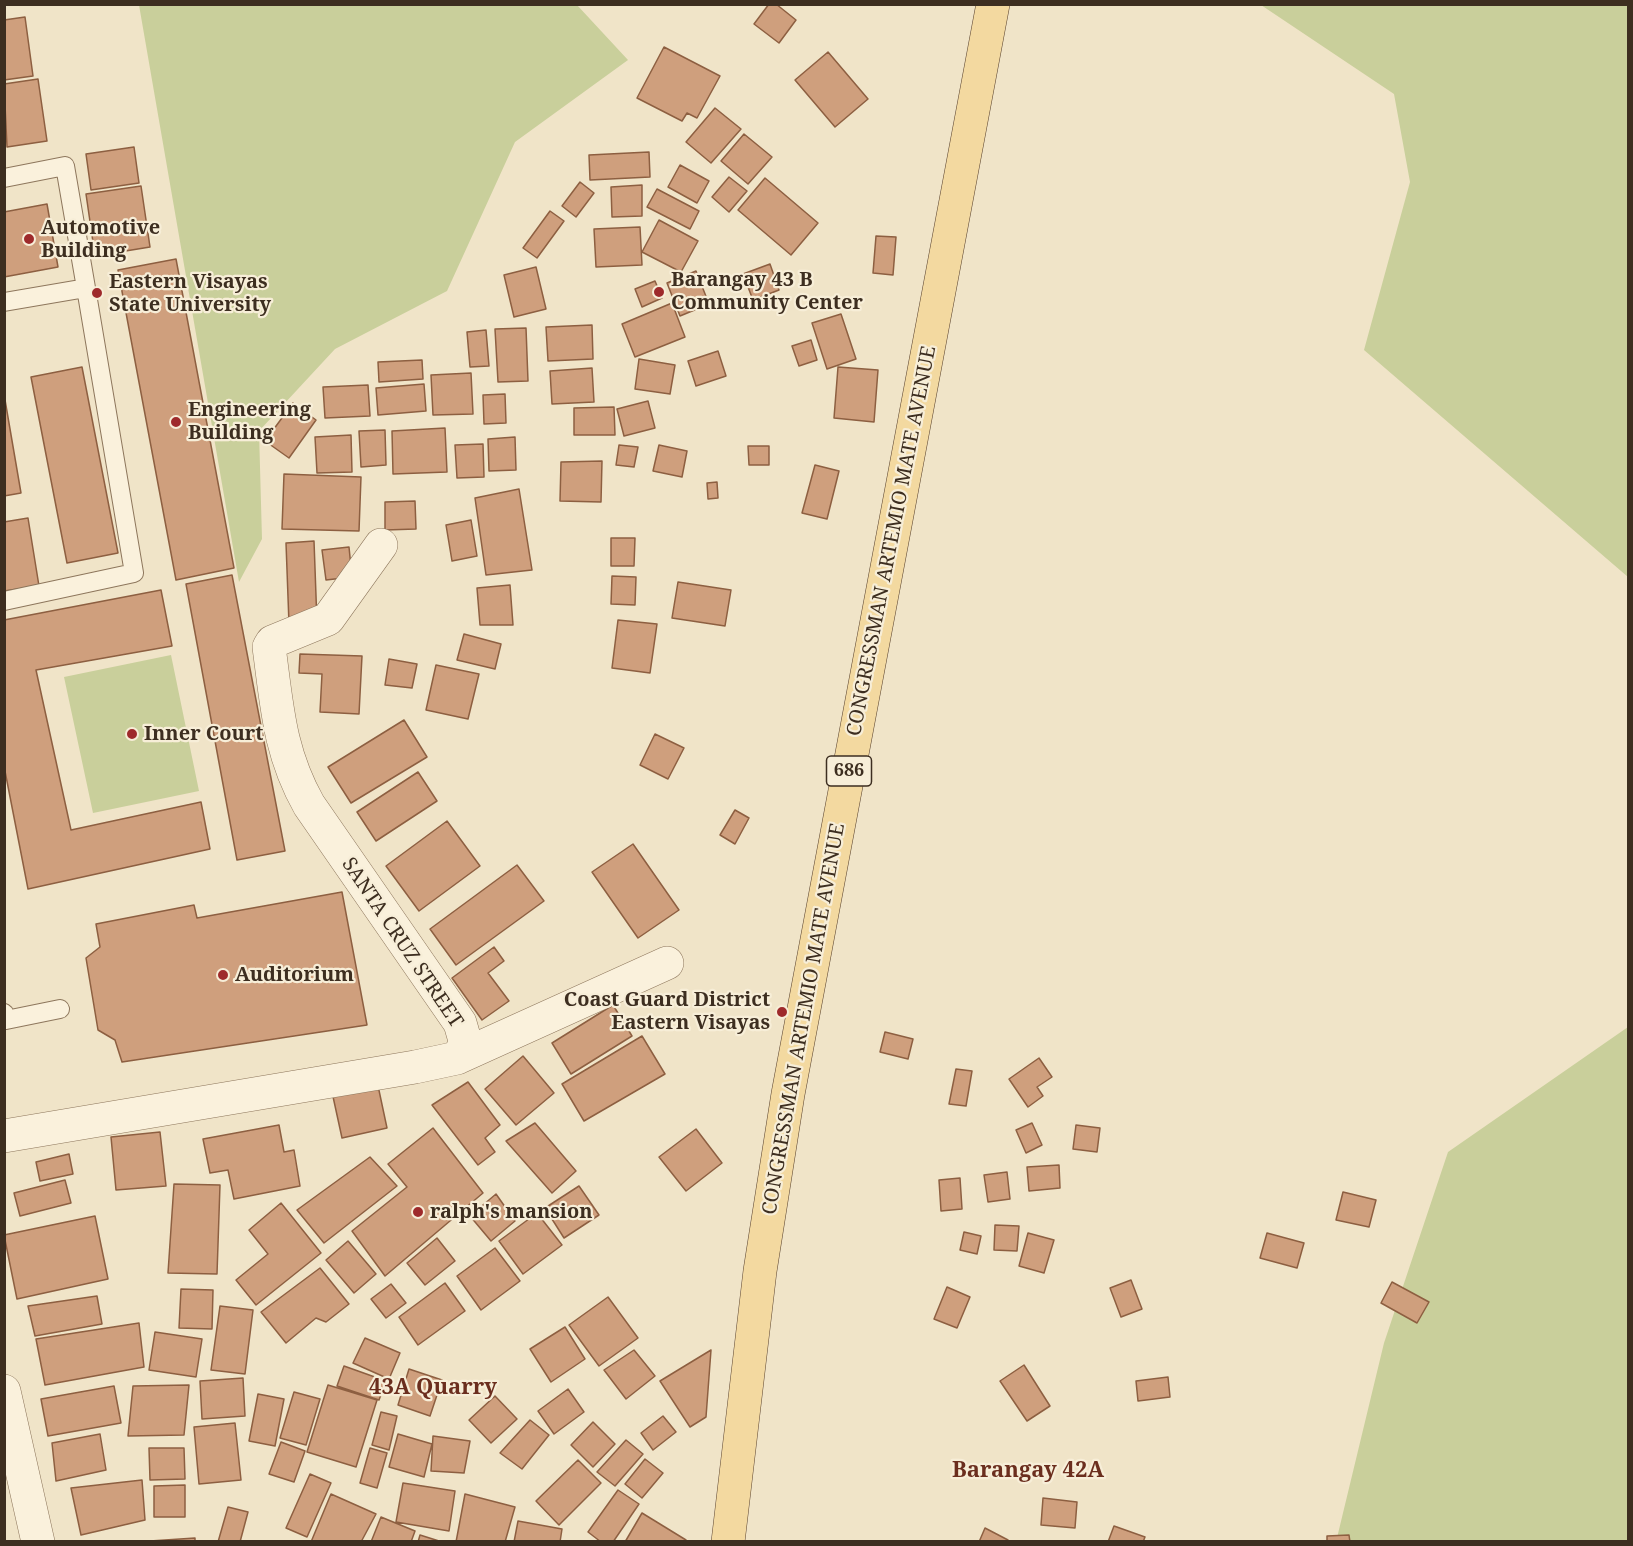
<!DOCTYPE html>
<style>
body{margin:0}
#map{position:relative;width:1633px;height:1546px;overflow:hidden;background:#f0e4c8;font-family:"Noto Serif",serif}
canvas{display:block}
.frame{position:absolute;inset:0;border:6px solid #3d2e20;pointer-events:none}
</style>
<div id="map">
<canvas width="1633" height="1546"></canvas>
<div class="frame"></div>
</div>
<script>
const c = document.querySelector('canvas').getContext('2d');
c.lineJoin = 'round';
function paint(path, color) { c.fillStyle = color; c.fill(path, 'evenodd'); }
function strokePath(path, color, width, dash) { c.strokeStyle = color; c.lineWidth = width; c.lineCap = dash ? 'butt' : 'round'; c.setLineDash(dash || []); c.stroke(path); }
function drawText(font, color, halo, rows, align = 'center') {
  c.font = font + ' "Noto Serif",serif'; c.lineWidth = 4.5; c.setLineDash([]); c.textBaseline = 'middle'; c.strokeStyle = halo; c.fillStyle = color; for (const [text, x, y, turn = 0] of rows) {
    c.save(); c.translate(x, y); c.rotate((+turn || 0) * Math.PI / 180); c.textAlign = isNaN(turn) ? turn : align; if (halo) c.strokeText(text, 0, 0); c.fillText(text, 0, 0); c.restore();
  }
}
paint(new Path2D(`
 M139 5H577L628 60 515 142 447 291 335 349 259 431 262 539 239 582Z
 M1261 5H1628V577L1364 350 1410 182 1394 94Z
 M171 655 199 791 93 813 64 677Z
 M1628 1027V1541L1336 1542 1384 1343 1448 1152Z`), '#c9cf9b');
const building = new Path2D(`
 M769 4H776L796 20 779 43 754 24Z
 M25 17 33 76 4 80V20Z
 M664 47 720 76 697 118 687 113 682 121 637 98Z
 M828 52 868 99 835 127 795 80Z
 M38 79 47 141 7 147 4 84Z
 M715 108 741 129 711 163 686 142Z
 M744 134 772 157 748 184 721 161Z
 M134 147 139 183 91 190 86 154Z
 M649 152 650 177 590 180 589 155Z
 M680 165 709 181 697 203 668 187Z
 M729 177 747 191 729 212 712 197Z
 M765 178 818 223 791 255 738 210Z
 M580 182 594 193 576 217 562 206Z
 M642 185V216L612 217 611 187Z
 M141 186 150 247 95 256 86 194Z
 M657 189 699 211 690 229 647 207Z
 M47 204 58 267 4 277V212Z
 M550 211 564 221 537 258 523 248Z
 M659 220 698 241 681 272 642 252Z
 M640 227 642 265 596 267 594 229Z
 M876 236 896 237 893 275 873 273Z
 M176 259 234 568 176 580 118 270Z
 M770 264 779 290 753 300 743 274Z
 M536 267 546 309 514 317 504 275Z
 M696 271 709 304 680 316 667 283Z
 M655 281 662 298 642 307 635 289Z
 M672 303 685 337 635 357 622 324Z
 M841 314 856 359 827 369 812 323Z
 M592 325 593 359 548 361 546 327Z
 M526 328 528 381 498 382 495 329Z
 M486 330 489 366 470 367 467 332Z
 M811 340 817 360 799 366 792 346Z
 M718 351 726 376 696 386 688 361Z
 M639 359 675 365 670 394 635 389Z
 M422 360 423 379 379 382 378 362Z
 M82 367 118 553 67 563 31 377Z
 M838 367 878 370 874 422 834 418Z
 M592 368 594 402 552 404 550 371Z
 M471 373 473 414 433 415 431 375Z
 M424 384 426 411 378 415 376 388Z
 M368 385 370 416 325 418 323 387Z
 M4 394 21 493 4 496Z
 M505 394 506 423 484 424 483 395Z
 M648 401 655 428 624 436 617 409Z
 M293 403 316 420 289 458 265 441Z
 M614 407 615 435H574V408Z
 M445 428 447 472 393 474 392 431Z
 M385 430 386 465 361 467 359 431Z
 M351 435 352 472 317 473 315 437Z
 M515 437 516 470 489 471 488 439Z
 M483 444 484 477 457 478 455 445Z
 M619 445 638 447 634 467 616 465Z
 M659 445 687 451 682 477 653 471Z
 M748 446H769V465H749Z
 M602 461 601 502 560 501 561 462Z
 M815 465 839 471 827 519 802 513Z
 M284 474 361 477 359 531 282 529Z
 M717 482 718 498 708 499 707 483Z
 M519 489 532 570 486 575 475 498Z
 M415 501 416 529 385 530V502Z
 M28 518 39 586 4 591V522Z
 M471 520 477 556 452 561 446 525Z
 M611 538H635L634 566H611Z
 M314 541 317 623 289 624 286 543Z
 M349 547 352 577 326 580 322 550Z
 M232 575 285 851 237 860 186 584Z
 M612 576 636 577 635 605 611 604Z
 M678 582 731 590 725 626 672 618Z
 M510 585 513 625H480L477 588Z
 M161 590 172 646 36 670 71 830 201 802 210 849 28 889 4 766V620Z
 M618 620 657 624 650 673 612 668Z
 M464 634 501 644 495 669 457 660Z
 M300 654 362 656 359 714 320 712 322 674 299 673Z
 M389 659 417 664 412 688 385 685Z
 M436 665 479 674 468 719 426 710Z
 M404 720 427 757 351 803 328 767Z
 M655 734 684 748 668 779 640 765Z
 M418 772 437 801 376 841 357 812Z
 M735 810 749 818 735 844 720 835Z
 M447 821 480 866 419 911 386 866Z
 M633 844 679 910 638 938 592 872Z
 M517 865 544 901 456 965 430 929Z
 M342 892 367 1025 122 1062 115 1040 98 1030 86 958 100 947 96 924 194 905 197 918Z
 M494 947 504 961 488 973 509 1001 482 1020 452 978Z
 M613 1005 632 1036 571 1074 552 1043Z
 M885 1032 913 1039 908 1059 880 1052Z
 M642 1036 665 1074 584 1121 562 1084Z
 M523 1056 554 1093 516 1125 485 1089Z
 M1039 1058 1052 1077 1037 1087 1043 1096 1028 1107 1009 1079Z
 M956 1069 972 1071 966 1106 949 1104Z
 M377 1081 387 1128 342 1138 332 1092Z
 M468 1082 500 1125 485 1138 495 1152 478 1165 432 1105Z
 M535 1123 576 1171 552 1193 506 1141Z
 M1032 1123 1042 1145 1026 1153 1016 1130Z
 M279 1125 284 1152 294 1150 300 1186 234 1199 228 1170 210 1173 203 1139Z
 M1076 1125 1100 1128 1097 1152 1073 1149Z
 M433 1128 483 1193 385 1276 352 1231 407 1187 388 1164Z
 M696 1129 722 1163 686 1191 659 1157Z
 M160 1132 166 1186 116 1190 111 1137Z
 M69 1154 73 1174 40 1181 36 1162Z
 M370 1157 397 1186 324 1243 297 1210Z
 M1059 1165 1060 1188 1029 1191 1027 1167Z
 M1007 1172 1010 1199 988 1202 984 1175Z
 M960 1178 962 1209 941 1211 939 1180Z
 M65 1180 71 1203 20 1216 14 1193Z
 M174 1184 220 1185 217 1274 168 1273Z
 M579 1186 599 1215 564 1238 545 1208Z
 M1343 1192 1376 1200 1369 1227 1336 1220Z
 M496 1194 515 1221 491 1241 470 1216Z
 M281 1203 321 1253 256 1305 236 1280 268 1254 249 1230Z
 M537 1213 562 1245 523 1274 499 1241Z
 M95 1216 108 1279 17 1299 4 1235Z
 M995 1225 1019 1226 1017 1251 994 1250Z
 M964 1232 981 1236 977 1254 960 1250Z
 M1028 1233 1054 1240 1044 1273 1019 1266Z
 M1267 1233 1304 1243 1297 1268 1260 1258Z
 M437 1238 455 1261 425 1285 407 1263Z
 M348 1241 376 1274 354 1293 326 1260Z
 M495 1248 520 1281 481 1310 457 1276Z
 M320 1268 349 1304 326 1322 316 1318 286 1343 261 1312Z
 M1131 1280 1142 1309 1121 1317 1110 1288Z
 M1392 1282 1429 1302 1417 1323 1381 1303Z
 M445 1283 465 1311 418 1345 399 1317Z
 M391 1284 406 1303 386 1318 371 1299Z
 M947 1287 970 1297 957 1328 934 1319Z
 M181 1289 213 1290 212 1329 179 1328Z
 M97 1296 102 1324 35 1336 28 1306Z
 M608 1297 638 1338 599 1366 569 1325Z
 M220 1306 253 1310 245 1374 211 1370Z
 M139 1323 144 1367 45 1385 36 1339Z
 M565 1327 585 1359 551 1382 530 1349Z
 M155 1332 202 1339 196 1377 149 1370Z
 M365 1338 400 1353 389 1379 353 1363Z
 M634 1350 655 1376 626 1399 604 1370Z
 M711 1350 706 1417 690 1427 660 1381Z
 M1024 1365 1050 1406 1027 1421 1000 1381Z
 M344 1366 386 1381 379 1400 337 1386Z
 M409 1369 442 1380 430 1416 398 1405Z
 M1168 1377 1170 1397 1138 1401 1136 1381Z
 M243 1378 245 1416 202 1419 200 1381Z
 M189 1385 184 1435 128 1436 133 1386Z
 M328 1385 377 1400 356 1467 307 1452Z
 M114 1386 121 1423 48 1436 41 1399Z
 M568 1389 584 1412 554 1434 538 1411Z
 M294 1392 320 1399 306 1445 280 1438Z
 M258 1394 284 1399 275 1446 249 1441Z
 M495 1396 517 1419 491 1443 469 1420Z
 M381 1412 397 1416 389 1450 372 1445Z
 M663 1416 676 1432 653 1450 641 1433Z
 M530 1420 549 1435 522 1469 500 1453Z
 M593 1422 615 1444 593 1467 571 1445Z
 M235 1423 241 1480 199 1484 194 1427Z
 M100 1434 106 1470 56 1481 52 1443Z
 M398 1434 432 1444 424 1477 389 1467Z
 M433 1436 470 1441 464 1473 431 1471Z
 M626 1440 643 1454 615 1486 597 1472Z
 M281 1442 305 1451 294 1482 269 1474Z
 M149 1448H184L185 1479 150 1480Z
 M370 1448 387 1453 377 1488 360 1483Z
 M645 1459 663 1473 642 1498 625 1484Z
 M578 1460 601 1483 559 1525 536 1501Z
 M310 1474 331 1483 307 1537 286 1528Z
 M142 1480 145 1520 81 1535 71 1488Z
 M403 1483 455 1491 449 1531 396 1522Z
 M185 1485V1517H154V1486Z
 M618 1490 639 1504 613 1542H601L588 1532Z
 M331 1494 376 1514 361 1542H311Z
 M465 1494 515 1507 505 1542H456Z
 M1043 1498 1077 1502 1075 1528 1041 1525Z
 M228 1507 248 1512 240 1542H218Z
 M642 1513 686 1540 685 1542H625Z
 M381 1517 415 1531 411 1542H371Z
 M518 1521 562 1529 560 1542H514Z
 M1114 1526 1145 1537 1143 1542H1108Z
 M985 1528 1008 1540 1007 1542H979Z
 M420 1535 439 1541V1542H418Z
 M1349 1535 1350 1542H1327V1536Z
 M195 1538V1542L150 1541Z`);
paint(building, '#cf9f7d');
strokePath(building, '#8d5f41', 1.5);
const service = new Path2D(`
 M4 178 65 166 86 288
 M4 302 86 288 134 573 4 601
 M4 1013 6 1020 60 1009`);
const minor = new Path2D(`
 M457 1058 667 963
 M4 1136 415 1067 457 1058 466 1044 460 1023 309 805C279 752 277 706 269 647L272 642 328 619 381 545`);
const tertiary = new Path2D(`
 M4 1391 38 1542`);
const primary = new Path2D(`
 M728 1542 760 1271 788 1094 993 4`);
strokePath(service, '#8d765c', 20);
strokePath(minor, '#8d765c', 34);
strokePath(tertiary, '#8d765c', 34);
strokePath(primary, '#5b4430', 34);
strokePath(service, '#faf1dc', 18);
strokePath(minor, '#faf1dc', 33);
strokePath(tertiary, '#faf1dc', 33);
strokePath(primary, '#f3d9a0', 33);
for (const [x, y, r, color] of [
 [29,239,6,"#9e2a2b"],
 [659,292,6,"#9e2a2b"],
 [97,293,6,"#9e2a2b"],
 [176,422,6,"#9e2a2b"],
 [132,734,6,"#9e2a2b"],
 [223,975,6,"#9e2a2b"],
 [782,1012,6,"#9e2a2b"],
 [418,1212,6,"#9e2a2b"]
]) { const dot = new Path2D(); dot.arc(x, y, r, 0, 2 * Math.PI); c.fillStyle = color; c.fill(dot); strokePath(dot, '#f7eed8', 2); }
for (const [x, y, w] of [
 [849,771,45]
]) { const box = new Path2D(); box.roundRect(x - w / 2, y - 15, w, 30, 4.5); c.fillStyle = '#f7eed8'; c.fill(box); strokePath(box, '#3d2e20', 1.5); }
drawText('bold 18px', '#3d2e20', null, [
 ["686",849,771]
]);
drawText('bold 20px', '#3d2e20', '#f7eed8', [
 ["Automotive",41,228],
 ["Building",41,251],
 ["Barangay 43 B",671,280],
 ["Community Center",671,303],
 ["Eastern Visayas",109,282],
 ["State University",109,305],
 ["Engineering",188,410],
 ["Building",188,433],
 ["Inner Court",144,734],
 ["Auditorium",235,975],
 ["Coast Guard District",770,1000,"right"],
 ["Eastern Visayas",770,1023,"right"],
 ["ralph's mansion",430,1212]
], 'left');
drawText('20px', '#3d2e20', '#f7eed8', [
 ["CONGRESSMAN ARTEMIO MATE AVENUE",892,541,-79],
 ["SANTA CRUZ STREET",402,943,56],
 ["CONGRESSMAN ARTEMIO MATE AVENUE",804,1019,-80]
]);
drawText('bold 22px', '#6b2e1e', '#f7eed8', [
 ["43A Quarry",433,1388],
 ["Barangay 42A",1028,1471]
]);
</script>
